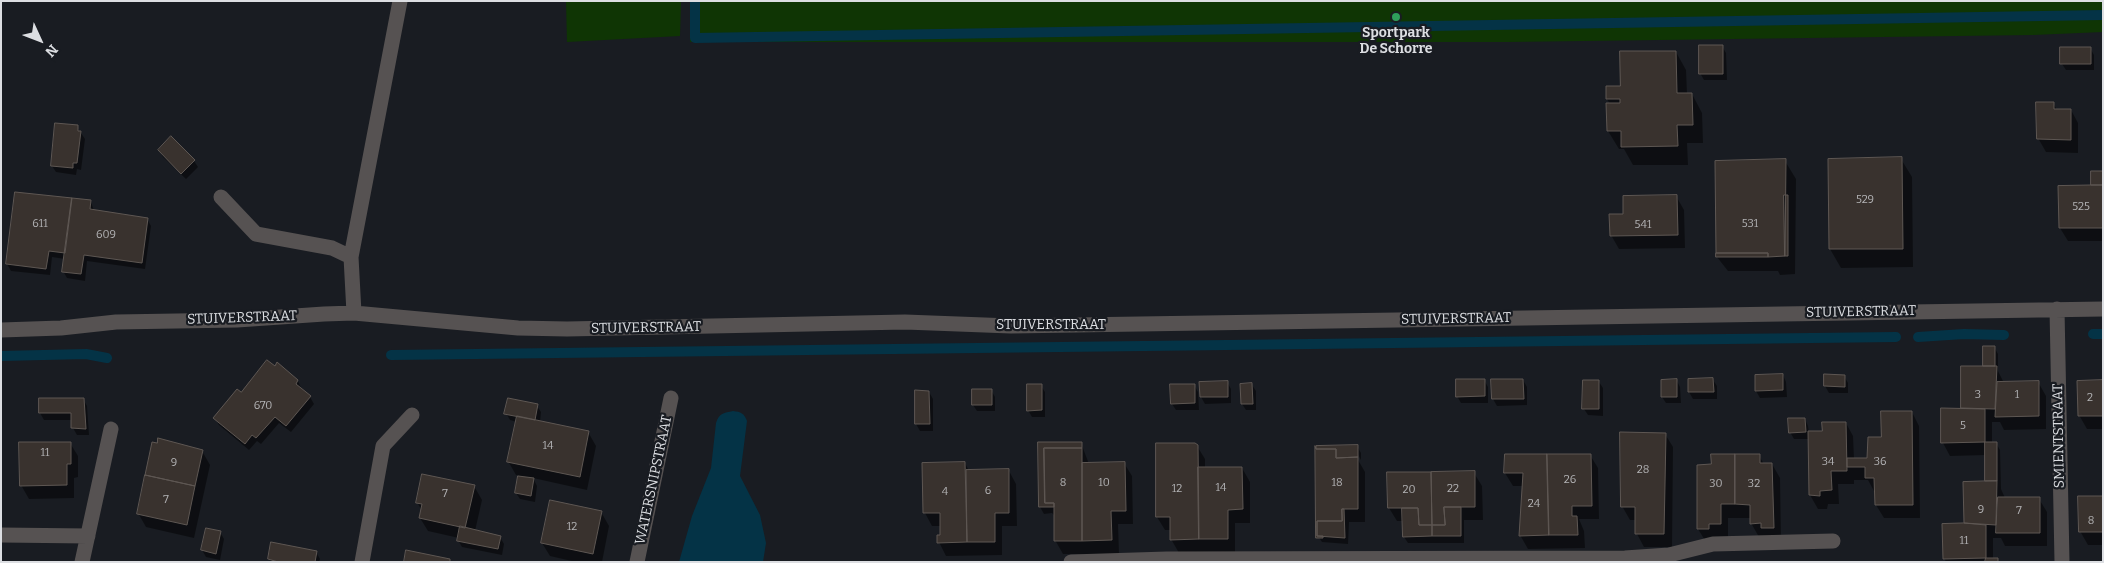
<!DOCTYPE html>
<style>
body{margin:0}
#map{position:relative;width:2104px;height:563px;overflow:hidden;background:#191c22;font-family:Bitter,serif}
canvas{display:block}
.frame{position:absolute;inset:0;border:2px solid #dcdee2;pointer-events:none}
.north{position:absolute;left:15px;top:15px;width:50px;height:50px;-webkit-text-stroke:4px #191c22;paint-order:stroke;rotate:133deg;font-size:14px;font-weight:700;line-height:20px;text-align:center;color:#dcdee2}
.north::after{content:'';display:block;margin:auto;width:18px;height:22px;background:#dcdee2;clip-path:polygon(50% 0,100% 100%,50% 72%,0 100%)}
</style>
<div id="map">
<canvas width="2104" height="563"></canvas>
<div class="frame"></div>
<div class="north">N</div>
</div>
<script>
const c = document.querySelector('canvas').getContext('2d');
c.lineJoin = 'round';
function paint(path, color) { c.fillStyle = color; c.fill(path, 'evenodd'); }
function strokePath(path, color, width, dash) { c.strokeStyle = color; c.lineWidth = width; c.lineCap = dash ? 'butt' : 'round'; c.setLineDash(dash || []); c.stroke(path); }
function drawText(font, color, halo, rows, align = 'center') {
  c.font = font + ' Bitter,serif'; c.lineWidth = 4.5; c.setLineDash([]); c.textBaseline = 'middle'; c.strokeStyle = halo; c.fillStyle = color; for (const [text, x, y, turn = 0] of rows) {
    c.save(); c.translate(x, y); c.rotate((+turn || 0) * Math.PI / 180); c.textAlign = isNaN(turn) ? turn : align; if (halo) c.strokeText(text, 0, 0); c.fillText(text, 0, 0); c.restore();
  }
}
paint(new Path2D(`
 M566 1H681L680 36 567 42Z
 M690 1H2103V32L2033 35 1509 42H690Z`), '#0f3504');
paint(new Path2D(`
 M733 411C741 412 744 413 747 421L740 476 760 515 766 543 763 562H679L692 516 711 468 716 423C719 413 724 413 733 411Z`), '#043346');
paint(new Path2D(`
 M1722 46 1726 53 1727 80H1704L1700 73Z
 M2090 48 2094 55V70H2066L2062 64Z
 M1676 52 1686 70 1687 94H1692L1702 113 1703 143H1687L1688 165H1633L1624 149H1619L1608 131 1610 104 1607 99 1621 87Z
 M2053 103 2057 110H2071L2078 123V153L2046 152 2038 138Z
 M77 127 85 139 81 170 77 169 76 175 56 172 52 166Z
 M159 150 194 161 198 167 186 179 163 157Z
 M1901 159 1912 177 1913 267 1841 268 1830 249 1829 160Z
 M1785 161 1796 179 1795 274 1780 275 1778 271H1728L1717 257Z
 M2103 173V241H2068L2060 228Z
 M1676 196 1684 210 1685 248 1619 249 1611 235 1624 215Z
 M91 202 94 211 147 219 151 226 145 269 87 261 85 281 67 278 63 271 65 259 52 257 50 275 11 271 7 264Z
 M1994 347 1998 354V371L2004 383 2038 382 2046 396V429L2004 430 2000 422H1992V443H1996L2000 450 2001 489 2005 498 2039 499 2047 512V546H2005L2001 538H1993V559H1997L1998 562H1946L1944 558 1965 524 1964 483 1987 482 1986 455 1950 456 1943 443 1963 409 1962 367H1984Z
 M1783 375 1786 382 1787 397 1760 398 1756 391V376Z
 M1826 376H1844L1848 383V393H1829L1825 386Z
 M1484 380 1488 387V403H1461L1457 396Z
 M1523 380 1527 387V405L1497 406 1493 399Z
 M1713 380 1717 386V399H1693L1689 392Z
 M298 381 301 388 300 389 310 397 314 404 291 432 279 423 261 444 257 441 249 450 219 425 215 418 241 394Z
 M1677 381 1680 387 1681 403H1666L1662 397Z
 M1227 382 1231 389V403L1205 404 1201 397Z
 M1599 382 1603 388V416L1588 415 1584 409Z
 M2103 382V429H2087L2079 415Z
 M1194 385 1198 392 1199 410H1176L1172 404Z
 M1252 385 1256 391V410H1246L1242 404Z
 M1041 386 1045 392V417H1032L1028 410Z
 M991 390 995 397V411H977L973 405Z
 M916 392H929L933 399V431H920L916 424Z
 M83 399 87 406 89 435H77L73 428V420H44L40 413Z
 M537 406 541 412 540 422 588 432 596 446 587 490 533 478 537 486 535 502 520 499 516 493 520 476 516 475 508 461 517 422 510 420 506 413Z
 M1912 412 1919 426 1920 518H1884L1876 505 1874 491 1868 480H1854V484H1838L1839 504H1828L1827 509H1818L1810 495 1809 439H1794L1790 432 1805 419 1808 426 1809 433 1823 432 1846 423 1853 436 1854 459H1868L1882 438Z
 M1665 434 1673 447 1672 547H1644L1637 534V520H1630L1622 506Z
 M70 443 78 456V477L74 478V498L29 499 21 485Z
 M1081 443 1089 464 1124 463 1132 476 1133 524H1118L1119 554H1063L1055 540V516L1052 513 1044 514 1040 507Z
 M1197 446 1205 459V468H1242L1250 482V523H1235V552L1179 553 1171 539V530H1165L1157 517Z
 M1357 446 1361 453V460L1356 451 1354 453 1365 472V522H1349L1348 544 1322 542 1318 536 1317 520V447Z
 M202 451 210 465 194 538 146 527 138 513Z
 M1590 455 1598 468 1599 519H1579L1584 531 1585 548 1528 549 1520 535 1523 486H1513L1505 473Z
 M1759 456 1764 464H1772L1780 478 1781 541 1759 537 1751 523V518H1728V537L1706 542 1698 529 1712 466Z
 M965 463 969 471H1009L1016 484 1017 526H1002V555L946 556 939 542 941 536V526H932L925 513Z
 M1474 473 1482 486 1483 520H1464V543H1408L1404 537V521H1397L1389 508Z
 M474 486 482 500 475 531 500 537 504 544 502 555 462 547 458 540 459 538 428 531 420 518 422 511 417 502Z
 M2103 498V545H2088L2080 531Z
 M601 512 609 526 602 562H576L550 556 542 543Z
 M220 532 224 539 220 560 206 557 202 550Z
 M316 552 320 559 319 562H271L269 559Z`), '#0007');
strokePath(new Path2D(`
 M695 1V38L2103 15
 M2093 334H2103
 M1918 337 1964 334 2004 335
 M391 355 1896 337
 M1 356 86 354 107 358`), '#043346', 10);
const building = new Path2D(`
 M1699 45H1723V74H1699Z
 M2060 47H2091V64H2060Z
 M1620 51H1676L1677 93H1692L1693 125H1677L1678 146 1621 147V131H1607L1606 103H1620V99H1606V86H1620Z
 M2036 102H2054V109H2071V140L2037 139Z
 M55 123 78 125V131H81L77 163H73V168L51 166Z
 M171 136 195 160 181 174 158 150Z
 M1902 157 1903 249H1829L1828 159Z
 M1786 159 1785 256 1768 257V253H1716L1715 161Z
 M2091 171H2103V185H2091Z
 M2091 185H2103V228H2059L2058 186Z
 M15 192 72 198 65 253 49 251 46 269 6 264Z
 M1677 195 1678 235 1610 236 1609 214H1623V196Z
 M1784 195H1788V256H1785Z
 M72 198 91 200 90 209 148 218 142 263 84 255 81 274 62 272Z
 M1716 253H1768V257H1716Z
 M1983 346H1995V366H1983Z
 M267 360 275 366 277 362 298 380 296 384 311 396 286 426 275 417 256 438 252 435 245 444 213 418 237 389 241 392Z
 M1961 366H1997L1995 409 1961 408Z
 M1783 374V390L1755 391V375Z
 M1824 374 1845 375V387L1824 386Z
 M1713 378 1714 392H1688V379Z
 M1456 379H1485V396L1456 397Z
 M1491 379H1523L1524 399H1492Z
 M1677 379V397H1661V380Z
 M1583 380H1599V409H1582Z
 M2103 380V416H2078L2077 381Z
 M1228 381V397H1200L1199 382Z
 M2039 381V416L1995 417 1997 382Z
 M1252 383 1253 404H1241L1240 384Z
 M1027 384H1042V410L1027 411Z
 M1170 384H1195V403L1171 404Z
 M972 389H992V405H972Z
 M915 390 929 391 930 424H915Z
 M39 398H84L86 429 71 428V413H39Z
 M508 398 538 404 535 420 504 414Z
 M1941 408 1985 409V442L1941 443Z
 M1881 411H1912L1913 505H1875L1874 478H1865V467H1847V458H1867L1868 437H1881Z
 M517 416 589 431 580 477 507 462Z
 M1788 418H1805L1806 432 1789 433Z
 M1822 422H1846L1847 471H1831L1832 490 1820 491V496L1809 495 1808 431H1822Z
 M1620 432 1666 433 1664 534H1635V507H1621Z
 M158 438 203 450 195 486 145 475 152 442 157 443Z
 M19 442H71V464H67V485L20 486Z
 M1038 442H1082V448H1044L1045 503H1054V507H1039Z
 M1985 442H1997V481H1985Z
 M1156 443H1195L1198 445 1199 539 1170 540V517H1156Z
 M1358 445V457L1336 458V449H1316V446Z
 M1315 446 1316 449H1336V458L1358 457V509H1342V521H1317V536H1323V538H1316Z
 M1044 448H1082V541H1054V503H1045Z
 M1505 454H1547L1549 535 1519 536 1523 473H1504Z
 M1547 454H1591L1592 506H1572V516H1577L1578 535H1549Z
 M1711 454H1735V504H1721V524H1709V529H1697V465L1711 464Z
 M1735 454H1760V463H1772L1774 528H1761V523L1750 524V505L1735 504Z
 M965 462 967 542 937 543V535H940V513H923L922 463Z
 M1125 462 1126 511H1111L1112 540 1082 541V463Z
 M1198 467H1242L1243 509 1228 510V539H1199Z
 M1009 469V513H995V542H967L966 470Z
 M1475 471V507H1444L1445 525H1432L1431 472Z
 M1387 472H1431L1432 525H1419L1418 508H1388Z
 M422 474 475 485 465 528 419 518 422 504 416 503Z
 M145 475 195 486 187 525 137 514Z
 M518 476 534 478 531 496 515 493Z
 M1997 481 1996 525 1964 523 1963 482Z
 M2078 496H2103V532H2079Z
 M1998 497H2040V533H1996Z
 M550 500 602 511 593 554 541 543Z
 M1444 507H1461V536H1432V525H1445Z
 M1402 508H1418L1419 525H1432V536L1403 537Z
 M1342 509H1344L1345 538 1317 536V521H1342Z
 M1964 523 1986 525V558L1943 559 1942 524Z
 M460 526 501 536 498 549 457 541Z
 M206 528 221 531 216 554 201 550Z
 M271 542 317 551 315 562H278L268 559Z
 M406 550 450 559V562H404Z
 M1986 558H1998V562H1985Z`);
paint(building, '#39322e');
strokePath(building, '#5e5753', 1);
strokePath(new Path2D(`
 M221 197 256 234 332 248 351 257
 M2057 309 2062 562
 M354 313 351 257 400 1
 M1 330 61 328 116 322 237 320 324 314 354 313 518 328 567 329 905 322 1011 326 2103 309
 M1 535 88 536
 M82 562 111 429
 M362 562 383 446 412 415
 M637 562 671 398
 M1071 562 1167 559 1625 558 1669 555 1713 544 1833 541`), '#565252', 15);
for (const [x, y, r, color] of [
 [1396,17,5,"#2e9e5b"]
]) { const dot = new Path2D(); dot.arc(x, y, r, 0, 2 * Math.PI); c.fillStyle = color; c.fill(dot); strokePath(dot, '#191c22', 2); }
drawText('11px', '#b3b3b5', null, [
 ["529",1865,200],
 ["525",2081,207],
 ["611",40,224],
 ["531",1750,224],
 ["541",1643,225],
 ["609",106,235],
 ["3",1978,395],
 ["1",2017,395],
 ["2",2090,398],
 ["670",263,406],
 ["5",1963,426],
 ["14",548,446],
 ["11",45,453],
 ["34",1828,462],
 ["36",1880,462],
 ["9",174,463],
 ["28",1643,470],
 ["26",1570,480],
 ["8",1063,483],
 ["10",1104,483],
 ["18",1337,483],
 ["30",1716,484],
 ["32",1754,484],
 ["14",1221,488],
 ["12",1177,489],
 ["22",1453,489],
 ["20",1409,490],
 ["6",988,491],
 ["4",945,492],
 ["7",445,494],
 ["7",166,500],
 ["24",1534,504],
 ["9",1981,510],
 ["7",2019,511],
 ["8",2091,521],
 ["12",572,527],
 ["11",1964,541]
]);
drawText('bold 14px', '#dcdee2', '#191c22', [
 ["Sportpark",1396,33],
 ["De Schorre",1396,49]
]);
drawText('14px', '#dcdee2', '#191c22', [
 ["STUIVERSTRAAT",1861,312,-1],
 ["STUIVERSTRAAT",242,318,-2],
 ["STUIVERSTRAAT",1456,319,-1],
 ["STUIVERSTRAAT",1051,325],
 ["STUIVERSTRAAT",646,328,-1],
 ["SMIENTSTRAAT",2059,436,-91],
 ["WATERSNIPSTRAAT",654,480,-78]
]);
</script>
